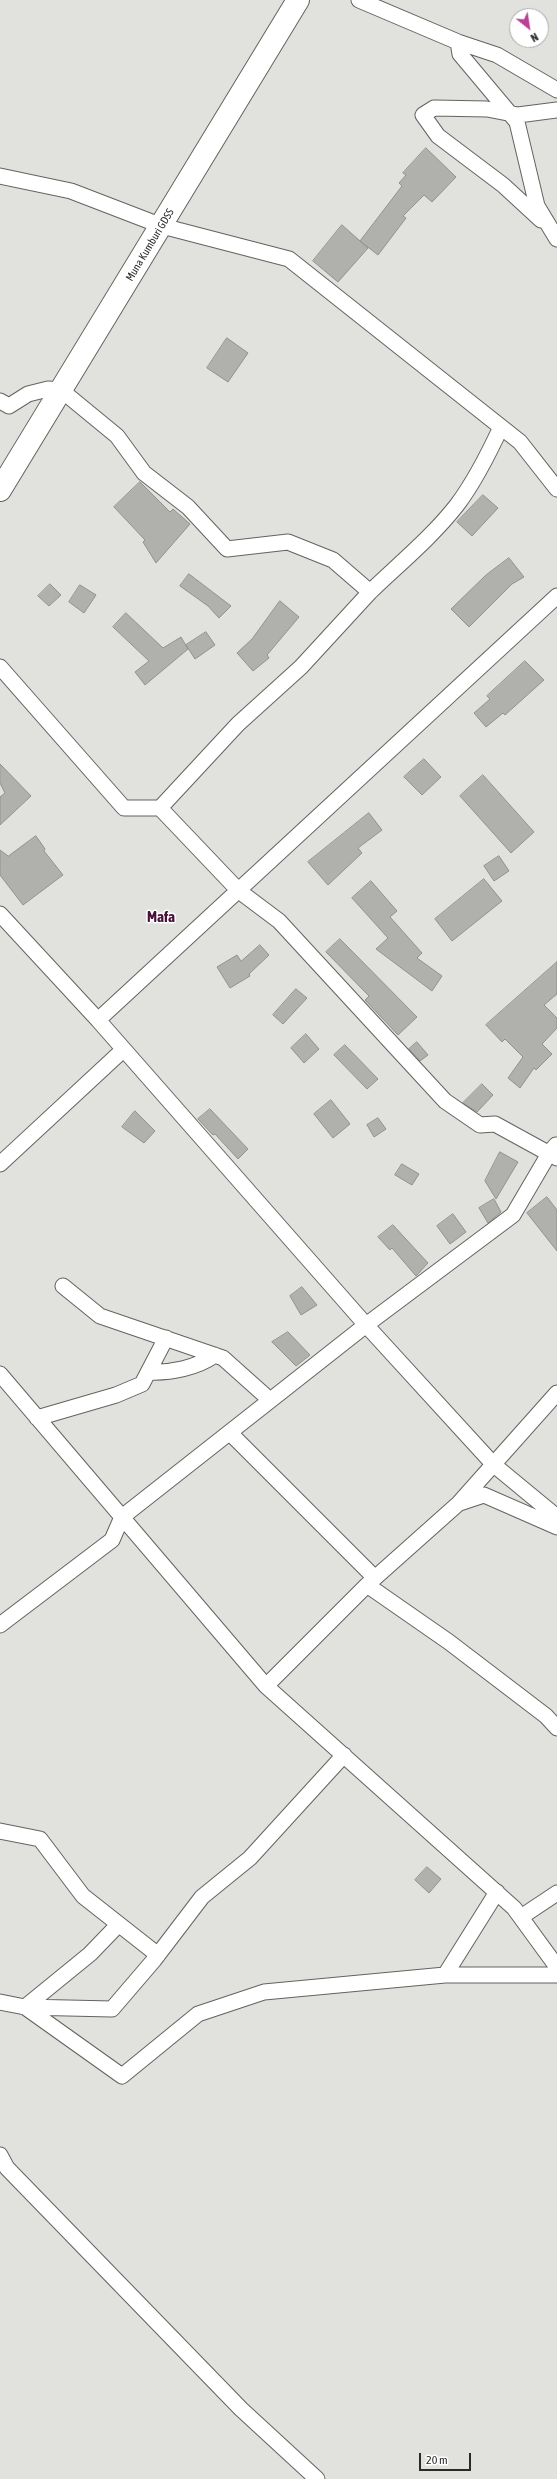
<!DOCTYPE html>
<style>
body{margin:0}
#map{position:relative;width:557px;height:2479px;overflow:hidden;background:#e1e2dd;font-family:"Asap Condensed",sans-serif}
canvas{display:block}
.north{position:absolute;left:509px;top:8px;width:40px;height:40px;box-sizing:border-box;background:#fff;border:1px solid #aaaaa9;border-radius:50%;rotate:150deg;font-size:11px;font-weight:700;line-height:16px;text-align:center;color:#2a2b29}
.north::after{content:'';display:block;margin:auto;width:14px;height:18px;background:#b84196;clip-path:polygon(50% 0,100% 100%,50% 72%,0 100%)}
.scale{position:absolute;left:419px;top:2453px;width:52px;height:18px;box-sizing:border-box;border:2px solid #2a2b29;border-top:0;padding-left:5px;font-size:12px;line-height:14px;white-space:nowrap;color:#2a2b29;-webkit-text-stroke:3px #fff;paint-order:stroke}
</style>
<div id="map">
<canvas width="557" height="2479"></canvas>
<div class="north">N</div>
<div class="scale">20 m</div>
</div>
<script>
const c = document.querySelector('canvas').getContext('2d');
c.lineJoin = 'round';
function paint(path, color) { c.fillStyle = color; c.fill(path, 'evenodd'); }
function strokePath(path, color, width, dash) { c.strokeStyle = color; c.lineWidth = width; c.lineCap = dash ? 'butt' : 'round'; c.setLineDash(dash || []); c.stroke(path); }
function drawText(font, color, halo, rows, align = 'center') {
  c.font = font + ' "Asap Condensed",sans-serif'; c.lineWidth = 3; c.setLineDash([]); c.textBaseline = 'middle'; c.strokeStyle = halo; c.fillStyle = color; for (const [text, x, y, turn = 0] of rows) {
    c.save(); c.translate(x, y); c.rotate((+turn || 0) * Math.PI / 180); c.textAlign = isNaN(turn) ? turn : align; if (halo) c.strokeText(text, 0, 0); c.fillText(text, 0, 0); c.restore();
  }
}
const building = new Path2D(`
 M426 148 456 177 432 202 424 195 403 216 406 218 378 255 360 241 402 186 399 183 406 175 403 173Z
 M342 225 368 248 338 282 313 261Z
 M227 338 248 353 228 382 207 368Z
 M140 482 170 512 173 509 190 524 156 563 143 542 145 540 114 507Z
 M483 495 498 508 472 536 457 522Z
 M509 558 524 577 512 584 469 627 451 609 486 575Z
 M189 574 231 606 219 618 208 606 180 586Z
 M50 584 61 595 49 606 38 596Z
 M80 585 96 595 84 613 69 602Z
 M280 601 299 617 267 655 269 658 253 671 237 653 252 639Z
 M126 613 163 648 181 637 188 649 145 685 135 672 149 661 113 627Z
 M206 632 215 645 195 659 186 645Z
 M525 661 544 680 505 715 503 713 486 727 474 713 490 699 487 696Z
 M424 759 441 777 422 795 404 777Z
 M0 764 31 796 0 825V797L5 793 0 783Z
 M483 775 534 832 511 853 460 796Z
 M369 813 382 830 358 848 362 853 328 885 308 862Z
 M36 836 45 849 44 851 63 875 23 905 0 875V850L8 856Z
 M499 856 509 871 494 881 484 866Z
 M484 879 502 901 452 941 435 919Z
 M371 881 397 911 390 917 422 953 417 958 442 976 432 991 376 949 388 938 352 898Z
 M340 939 417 1017 398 1035 365 1000 369 996 326 952Z
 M260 945 269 955 249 974 250 976 230 988 217 967 237 955 241 961Z
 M557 962V994L544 1005 557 1018V1028L542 1044 552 1054 536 1070 534 1068 520 1088 508 1078 523 1057 505 1039 502 1042 486 1025Z
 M296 989 307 998 283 1024 273 1015Z
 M306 1034 319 1049 304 1063 291 1048Z
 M417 1042 428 1055 420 1061 409 1049Z
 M345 1045 378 1079 367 1089 334 1055Z
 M482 1084 493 1095 477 1112 463 1103Z
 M331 1100 350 1124 333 1138 314 1114Z
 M210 1109 248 1149 238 1159 215 1134 213 1135 198 1119Z
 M135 1111 155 1131 144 1143 122 1127Z
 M378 1118 386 1129 374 1137 367 1125Z
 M500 1152 518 1162 496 1199 485 1181Z
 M402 1164 419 1174 412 1185 395 1175Z
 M547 1197 557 1210V1251L527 1213Z
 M494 1199 501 1212 488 1223 479 1208Z
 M453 1214 466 1232 450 1244 437 1226Z
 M393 1225 428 1263 416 1276 392 1248 390 1250 378 1237Z
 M302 1287 317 1305 301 1315 290 1296Z
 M288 1332 310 1355 296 1366 272 1342Z
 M427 1867 441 1879 429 1893 415 1880Z`);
paint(building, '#b0b1ac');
strokePath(building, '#91918d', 1);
const street = new Path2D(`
 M359 0 458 42
 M557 90 497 55 458 42 460 54 517 122 537 206 557 239
 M0 176 71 191 162 226 289 259 520 442 557 489
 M541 220 503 185 438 136 423 115 434 108 487 109 518 115 557 110
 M0 401 9 406 28 394 48 389 61 390 117 436 144 473 188 507 227 549 288 542 333 560 370 592C399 564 432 537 457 505 475 481 489 453 501 427
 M0 667 124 808H160L239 891 279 921 445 1101 480 1125 495 1124 557 1158
 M160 808 238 724 301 667 370 592
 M0 914 98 1020 366 1325 494 1465 557 1517
 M98 1020 557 596
 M0 1164 123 1050
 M63 1286 100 1316 223 1358 270 1400
 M149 1372C171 1373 196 1368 215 1355
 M0 1374 266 1686 514 1908 557 1967
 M37 1418 116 1395 142 1384 166 1338
 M230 1433 375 1578
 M460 1503 484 1495 557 1527
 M367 1585 449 1642 546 1716 557 1728
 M0 1625 112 1540 122 1517 366 1325 513 1215 550 1152 556 1145
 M266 1686 367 1585 459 1503 557 1393
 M0 1831 40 1839 83 1896 158 1955
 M521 1917 557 1893
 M445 1975 497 1892
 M0 2002 25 2007 122 2076 198 2014 264 1992 445 1975H557
 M24 2007 112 2009 154 1960 202 1897 250 1858 344 1755
 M25 2007 90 1954 118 1925
 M0 2155 7 2168 241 2409 317 2479`);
const highway = new Path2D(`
 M0 490 298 0`);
strokePath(street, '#63635f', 17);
strokePath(highway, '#63635f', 24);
strokePath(street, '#fff', 15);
strokePath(highway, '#fff', 22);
drawText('11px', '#2a2b29', '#fff', [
 ["Muna Kumburi GDSS",150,245,-59]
]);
drawText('bold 15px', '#491039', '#fff', [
 ["Mafa",161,917]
]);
</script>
